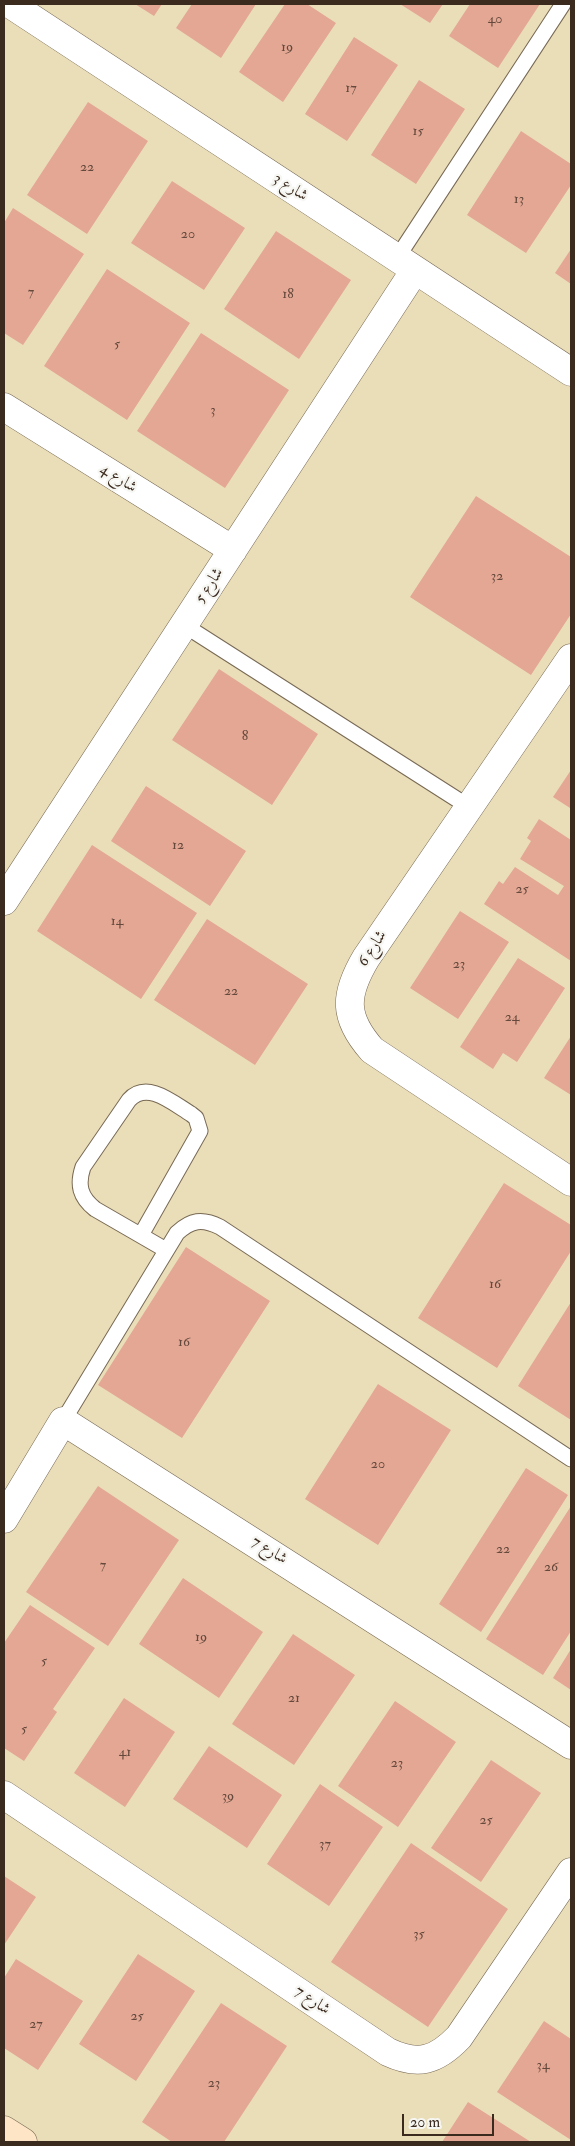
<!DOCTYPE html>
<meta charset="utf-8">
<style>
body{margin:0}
#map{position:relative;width:575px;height:2146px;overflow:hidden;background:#eadeb9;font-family:"IM FELL Double Pica",serif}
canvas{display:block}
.frame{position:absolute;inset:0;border:5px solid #3b2a1e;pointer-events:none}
.scale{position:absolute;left:402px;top:2114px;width:92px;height:22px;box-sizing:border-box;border:2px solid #3b2a1e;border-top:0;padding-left:6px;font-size:15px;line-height:18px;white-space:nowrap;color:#3b2a1e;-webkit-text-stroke:4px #f6f6f2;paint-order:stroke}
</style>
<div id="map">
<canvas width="575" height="2146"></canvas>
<div class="frame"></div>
<div class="scale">20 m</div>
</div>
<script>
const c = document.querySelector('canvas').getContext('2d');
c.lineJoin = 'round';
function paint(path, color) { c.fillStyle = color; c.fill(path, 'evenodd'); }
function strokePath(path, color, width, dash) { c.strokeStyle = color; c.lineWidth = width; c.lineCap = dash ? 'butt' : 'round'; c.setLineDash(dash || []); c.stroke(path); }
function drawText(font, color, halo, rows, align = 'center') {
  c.font = font + ' "IM FELL Double Pica",Amiri,serif'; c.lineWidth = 4.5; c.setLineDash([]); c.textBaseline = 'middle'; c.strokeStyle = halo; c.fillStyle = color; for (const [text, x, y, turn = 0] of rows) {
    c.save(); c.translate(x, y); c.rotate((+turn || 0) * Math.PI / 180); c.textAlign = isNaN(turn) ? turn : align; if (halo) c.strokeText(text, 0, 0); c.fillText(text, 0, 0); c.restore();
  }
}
paint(new Path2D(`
 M135 4H162L154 16Z
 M192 4H256L221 58 176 28Z
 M285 4H307L336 23 283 102 239 72Z
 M400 4H443L430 23Z
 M470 4H540L498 68 449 36Z
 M354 37 398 65 347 141 305 114Z
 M419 80 465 109 416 184 371 155Z
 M88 102 148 141 87 234 27 195Z
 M521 131 571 164V185L526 253 467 215Z
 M172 181 245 228 204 290 131 243Z
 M13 208 84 254 23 345 4 333V223Z
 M276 231 351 280 299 359 224 309Z
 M571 249V284L555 273Z
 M107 269 190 323 127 420 44 366Z
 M201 333 289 390 225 488 137 431Z
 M476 496 571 557V614L531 675 410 597Z
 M219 669 318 734 272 805 172 740Z
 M571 770V807L570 808 553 797Z
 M146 786 246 851 210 906 111 841Z
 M539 819 571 840V961L484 904 499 881 503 884 515 867 558 895 564 886 520 859 531 841 527 838Z
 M92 845 197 913 141 999 37 931Z
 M460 911 509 942 458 1019 410 988Z
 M207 919 308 984 255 1065 154 1000Z
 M518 958 565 988 517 1062 503 1053 493 1069 460 1047Z
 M571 1036V1095L544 1078Z
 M504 1183 571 1225V1251L497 1368 418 1318Z
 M186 1247 270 1301 182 1438 98 1385Z
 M571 1302V1420L518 1386Z
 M378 1384 451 1430 378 1545 305 1499Z
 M526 1468 568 1495 481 1632 439 1604Z
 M98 1486 179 1540 108 1646 26 1592Z
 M571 1506V1631L543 1675 486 1639Z
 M183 1578 263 1632 219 1698 139 1644Z
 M30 1605 95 1648 53 1709 57 1712 24 1761 4 1748V1643Z
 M293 1634 355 1675 294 1765 232 1724Z
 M571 1649V1690L553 1678Z
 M124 1698 175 1732 125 1807 74 1773Z
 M395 1701 456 1742 398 1827 338 1786Z
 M209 1746 282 1795 247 1848 173 1799Z
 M491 1760 541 1793 481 1882 431 1848Z
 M320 1784 383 1827 329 1906 267 1864Z
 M411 1843 508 1909 428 2027 331 1962Z
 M4 1876 36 1897 4 1945Z
 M138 1954 195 1991 136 2081 79 2044Z
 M16 1959 83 2001 38 2070 4 2048V1978Z
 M221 2003 287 2046 224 2142H172L142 2122Z
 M544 2021 571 2039V2140L497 2092Z
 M468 2102 531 2142H442Z`), '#e3a794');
const lane = new Path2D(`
 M397 258 563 4
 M184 625 469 807
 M141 1235 200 1131 196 1118 191 1114C173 1103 147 1080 129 1100L83 1167C77 1185 80 1197 95 1209L166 1250
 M63 1421 177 1233C191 1220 202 1218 220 1227L571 1459`);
const street = new Path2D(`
 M10 4 571 372
 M4 407 233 550
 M571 658 366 958C344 995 343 1017 372 1050L571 1182
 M4 901 415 270
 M4 1519 63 1421 571 1745
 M4 1795 388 2052C418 2066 436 2061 459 2037L571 1872`);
const secondary = new Path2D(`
 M4 2130 23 2142`);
strokePath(lane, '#786954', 17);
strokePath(street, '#786954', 29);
strokePath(secondary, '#786954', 29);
strokePath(lane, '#fff', 15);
strokePath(street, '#fff', 28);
strokePath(secondary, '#fde5c5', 28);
drawText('14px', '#65493c', null, [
 ["40",495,20],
 ["19",287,48],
 ["17",351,89],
 ["15",418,132],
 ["22",87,168],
 ["13",519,200],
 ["20",188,235],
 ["7",31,293],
 ["18",288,295],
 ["5",117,345],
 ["3",213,411],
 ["32",497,577],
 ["8",245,737],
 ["12",178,846],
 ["25",522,890],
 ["14",117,922],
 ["23",459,965],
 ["22",231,992],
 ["24",512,1018],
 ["16",495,1285],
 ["16",184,1343],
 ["20",378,1465],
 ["22",503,1550],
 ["7",103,1566],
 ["26",551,1568],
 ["19",201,1638],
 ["5",44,1662],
 ["21",294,1699],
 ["5",24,1730],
 ["41",125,1753],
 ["23",397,1764],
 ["39",228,1797],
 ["25",486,1821],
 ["37",325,1845],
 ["35",419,1935],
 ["25",137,2017],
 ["27",36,2025],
 ["34",543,2066],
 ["23",214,2084]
]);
drawText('16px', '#3b2a1e', '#f6f6f2', [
 ["شارع 3",290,188,33],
 ["شارع 4",118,479,32],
 ["شارع 5",210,586,-57],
 ["شارع 6",373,949,-57],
 ["شارع 7",269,1551,32],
 ["شارع 7",312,2001,34]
]);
</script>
